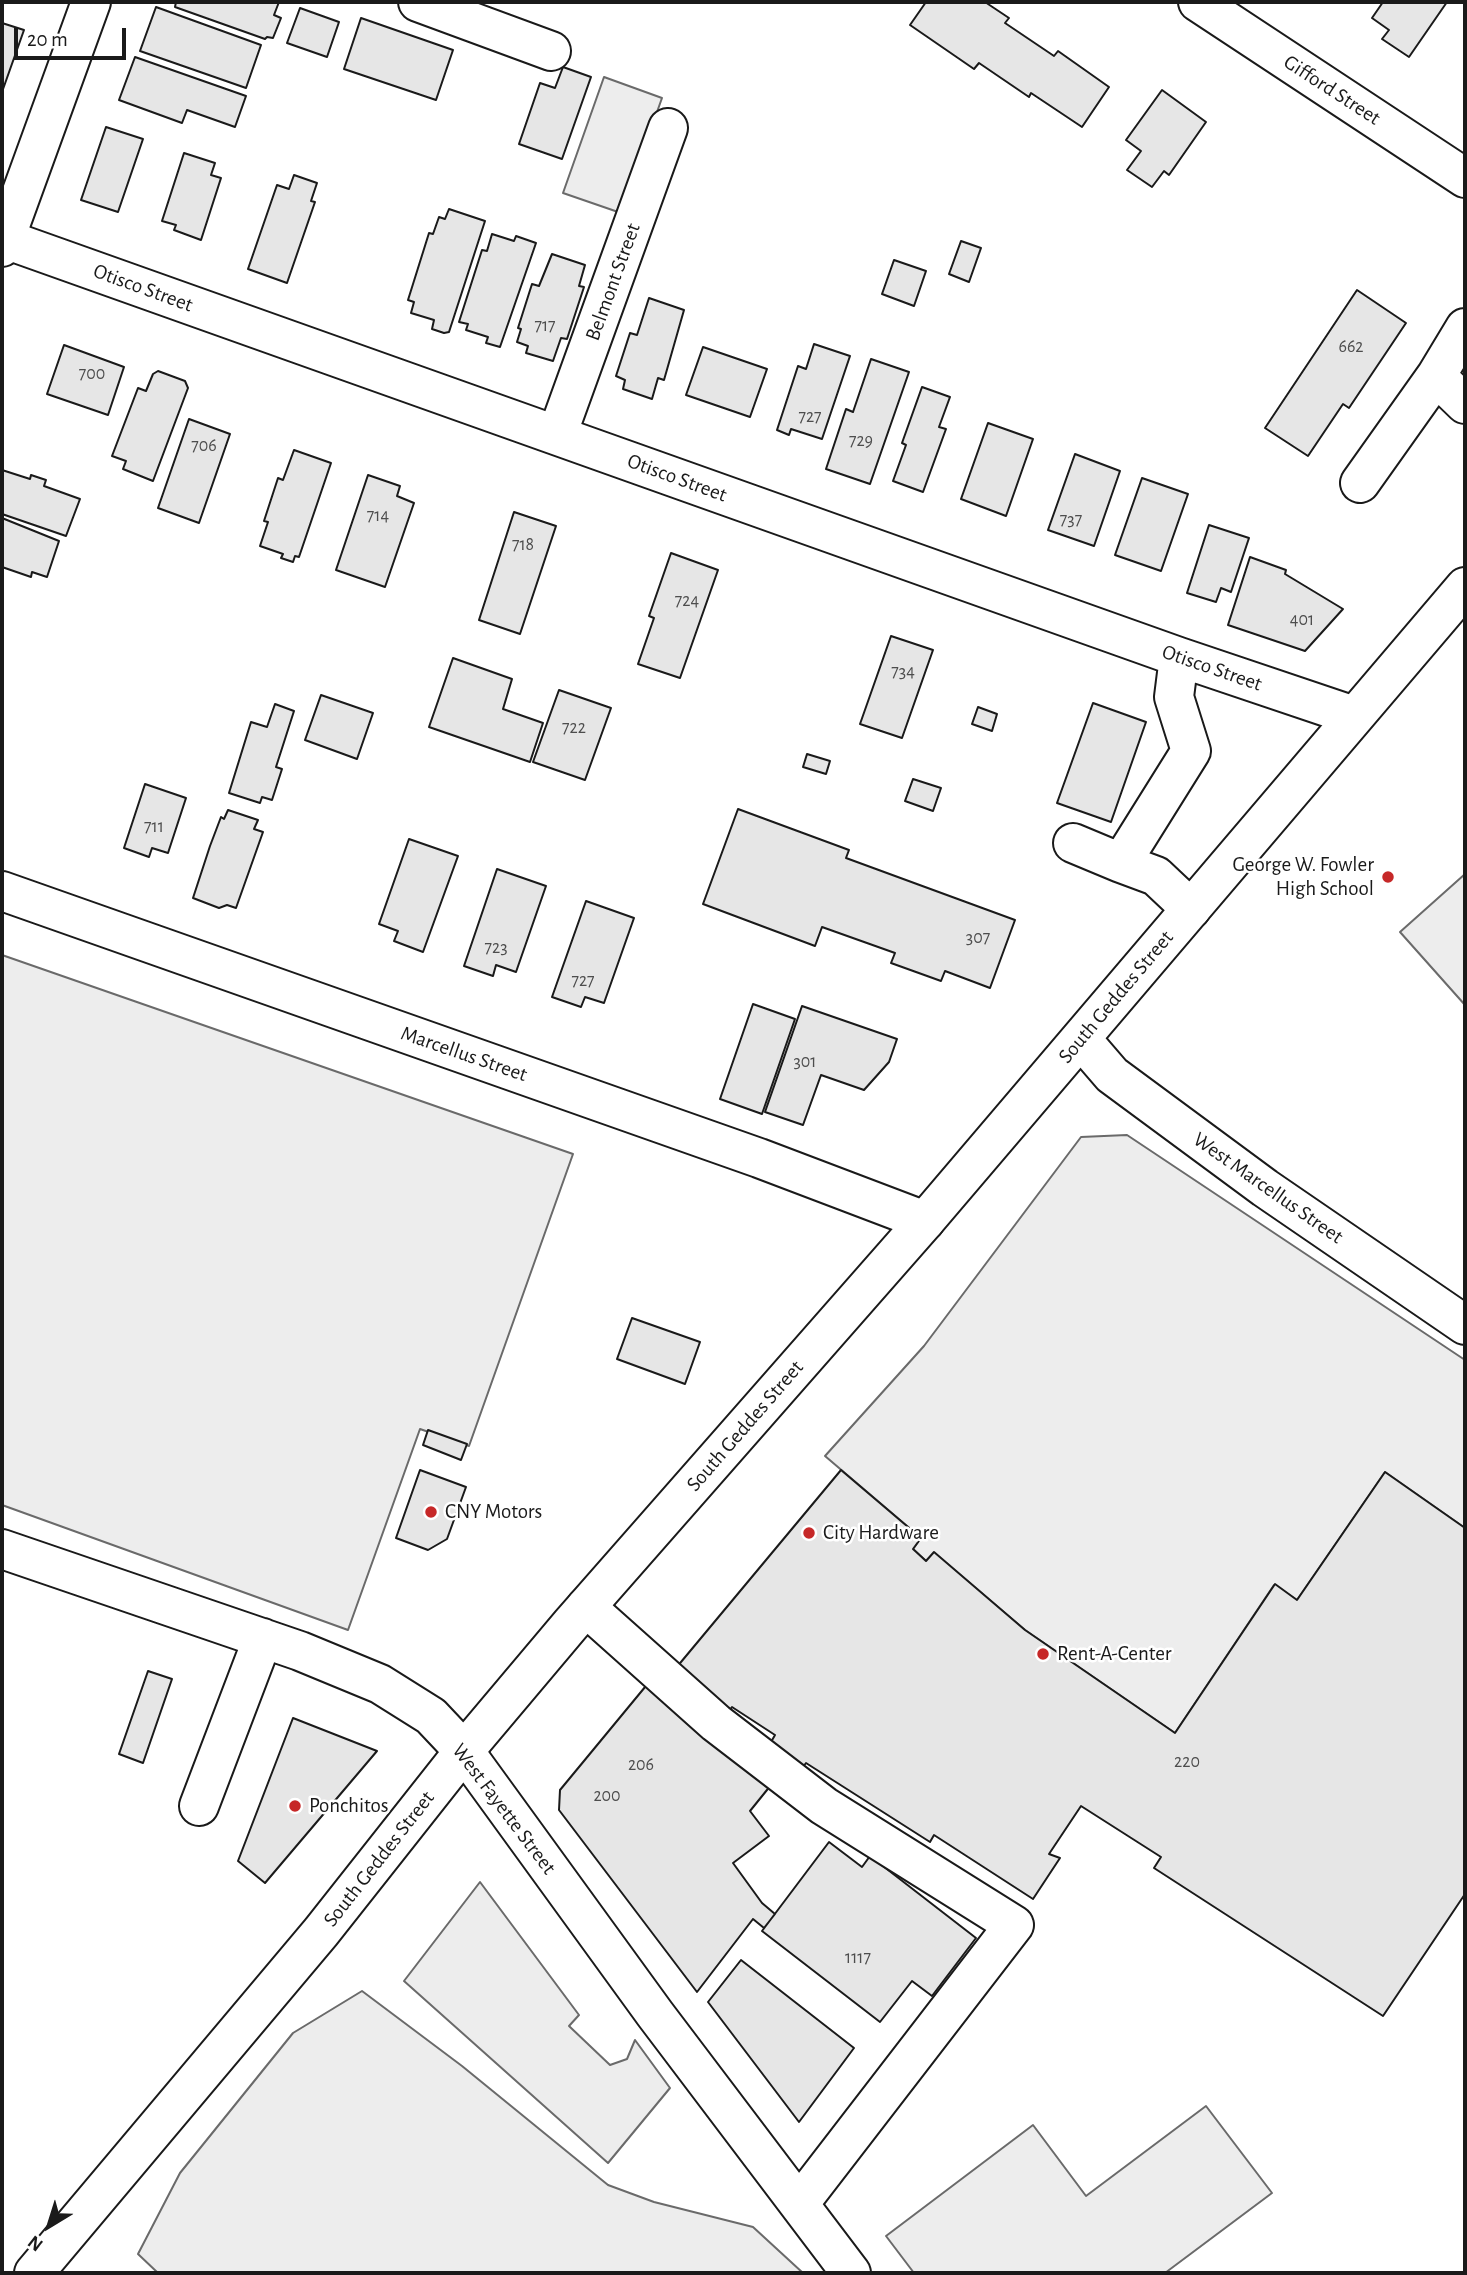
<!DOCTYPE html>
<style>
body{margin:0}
#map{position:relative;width:1467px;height:2275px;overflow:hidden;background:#fff;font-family:"Alegreya Sans",sans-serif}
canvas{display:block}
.frame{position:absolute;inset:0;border:4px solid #1a1a1a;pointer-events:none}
.north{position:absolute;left:14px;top:2191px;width:70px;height:70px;-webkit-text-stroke:5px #fff;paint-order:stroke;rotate:218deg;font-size:19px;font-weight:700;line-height:28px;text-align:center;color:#1a1a1a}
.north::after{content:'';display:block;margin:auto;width:24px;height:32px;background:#1a1a1a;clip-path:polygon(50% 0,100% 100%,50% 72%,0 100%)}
.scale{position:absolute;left:14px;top:28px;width:112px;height:32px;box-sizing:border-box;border:4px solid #1a1a1a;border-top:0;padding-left:9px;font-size:21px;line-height:24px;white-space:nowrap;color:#1a1a1a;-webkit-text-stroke:5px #fff;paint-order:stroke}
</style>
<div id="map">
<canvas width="1467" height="2275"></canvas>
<div class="frame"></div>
<div class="north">N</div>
<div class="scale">20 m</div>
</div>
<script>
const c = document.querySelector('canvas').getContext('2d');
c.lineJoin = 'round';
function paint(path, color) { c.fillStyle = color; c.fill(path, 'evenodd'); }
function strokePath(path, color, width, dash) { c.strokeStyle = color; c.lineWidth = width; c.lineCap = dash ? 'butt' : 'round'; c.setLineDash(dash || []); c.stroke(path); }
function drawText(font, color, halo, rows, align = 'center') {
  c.font = font + ' "Alegreya Sans",sans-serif'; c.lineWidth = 5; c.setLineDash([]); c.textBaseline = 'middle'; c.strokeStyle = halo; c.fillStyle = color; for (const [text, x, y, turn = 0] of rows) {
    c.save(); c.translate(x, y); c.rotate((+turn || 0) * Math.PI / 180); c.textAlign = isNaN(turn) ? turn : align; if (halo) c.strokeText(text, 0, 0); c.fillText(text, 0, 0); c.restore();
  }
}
const built = new Path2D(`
 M604 77 662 98 621 213 563 193Z
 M1465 874V1005L1400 932Z
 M2 955 573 1154 469 1446 420 1429 348 1630 2 1505Z
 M1127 1135 1465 1360V1528L1385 1472 1297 1600 1274 1585 1175 1733 1025 1630 934 1553 926 1561 913 1549 921 1538 825 1456 924 1346 1081 1137Z
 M480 1882 579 2015 569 2026 610 2065 627 2059 635 2040 670 2088 608 2163 404 1981Z
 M362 1991 462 2066 608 2185 654 2202 753 2227 803 2273H158L138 2254 180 2173 293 2033Z
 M1206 2106 1272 2193 1165 2273H914L886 2236 1033 2125 1086 2196Z`);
paint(built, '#ededed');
strokePath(built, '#6a6a6a', 2);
const building = new Path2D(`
 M176 2H279L274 15 281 18 273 38 267 37 265 39 175 7Z
 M926 2H985L1009 18 1005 23 1054 56 1058 51 1109 87 1082 127 1031 93 1029 97 979 63 974 69 910 25Z
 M1383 2H1447L1409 57 1382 39 1389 30 1372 18Z
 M156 7 261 45 246 88 140 51Z
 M300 8 339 22 327 57 287 43Z
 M361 18 453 50 436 100 344 69Z
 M2 23 24 30 2 92Z
 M135 57 246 96 235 127 187 110 182 123 119 100Z
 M563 67 591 77 562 159 519 144 540 83 555 88Z
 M1162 90 1206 122 1169 175 1164 171 1152 187 1127 170 1141 151 1126 140Z
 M106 127 143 139 118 212 81 200Z
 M184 153 215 163 211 175 221 178 201 240 174 230 176 225 162 221Z
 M294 175 317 183 311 201 315 202 287 283 248 269 277 185 289 189Z
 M449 209 485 221 449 332 444 333 432 329 434 320 411 313 414 302 408 300 429 233 433 234 439 217 445 219Z
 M492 234 514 241 516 236 536 243 500 347 486 343 488 337 466 330 468 324 459 322 482 250 487 251Z
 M961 241 981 248 969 282 949 274Z
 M552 254 585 265 579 286 584 287 567 339 561 338 553 361 526 353 528 346 517 342 521 329 518 328 532 284 539 286Z
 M894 260 926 271 914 306 882 294Z
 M1357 290 1406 323 1349 408 1343 404 1308 456 1265 428Z
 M649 298 684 310 664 380 658 378 652 399 623 389 625 380 616 376 630 333 637 335Z
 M814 344 850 356 822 439 791 429 789 435 777 430 798 366 806 369Z
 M64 345 124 367 108 415 47 394Z
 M703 347 767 369 750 417 686 395Z
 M871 359 909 372 870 484 826 469 846 409 853 412Z
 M158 371 185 381 188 388 153 481 123 469 126 461 112 456 138 388 146 391 153 374Z
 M922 387 950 397 939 427 946 429 923 492 893 481 906 445 902 443Z
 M189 419 230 434 199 523 158 508Z
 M988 423 1033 439 1006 516 961 499Z
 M294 450 331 463 299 557 295 556 293 562 281 558 283 554 260 546 268 522 264 521 278 478 283 480Z
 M1075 454 1120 471 1094 546 1048 530Z
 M2 470 30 479 31 475 46 480 44 486 80 499 66 536 2 514Z
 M368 475 400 486 397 496 414 503 385 587 336 570Z
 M1142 478 1188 494 1161 571 1115 555Z
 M514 512 556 526 520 634 479 620Z
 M2 518 59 541 47 577 32 572 31 577 2 567Z
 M1209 525 1249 538 1231 592 1221 588 1216 602 1187 593Z
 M671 553 718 570 680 678 638 664 654 618 649 616Z
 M1250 557 1286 570 1285 574 1343 609 1305 651 1228 625Z
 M891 636 933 650 902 738 860 724Z
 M453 658 512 679 503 709 543 723 530 762 429 727Z
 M559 690 611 708 585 780 533 762Z
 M321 695 373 713 357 759 305 740Z
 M1093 703 1146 722 1111 822 1057 803Z
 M275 704 294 711 276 767 282 769 272 800 262 797 260 803 229 793 251 722 267 727Z
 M978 707 997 714 992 731 972 724Z
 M807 754 830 761 826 774 803 767Z
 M913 779 941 788 933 811 905 801Z
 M145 784 186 798 168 853 152 848 149 857 124 848Z
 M738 809 849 850 846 858 1015 920 990 988 945 971 941 981 891 963 895 953 822 927 815 946 703 904Z
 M228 810 258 820 254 829 263 832 236 908 227 905 219 908 193 898 210 846 221 817 224 819Z
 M409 839 458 856 423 952 394 941 398 931 379 924Z
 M497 869 546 886 516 972 496 965 493 976 464 966Z
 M586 901 634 918 604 1003 585 997 581 1007 552 997Z
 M753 1004 795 1019 762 1114 720 1099Z
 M802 1006 897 1039 889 1062 864 1090 821 1075 803 1125 765 1112Z
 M632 1318 700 1342 685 1384 617 1359Z
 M428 1430 467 1444 461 1460 423 1445Z
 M420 1470 466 1487 447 1539 428 1550 396 1538Z
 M841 1470 921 1538 913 1549 926 1561 934 1552 1025 1630 1175 1733 1275 1584 1297 1600 1385 1472 1465 1528V1894L1383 2016 1154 1868 1161 1857 1081 1806 1049 1854 1060 1858 1033 1899 934 1835 930 1842 806 1763 799 1772 767 1749 775 1735 732 1707 725 1717 671 1674Z
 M148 1671 172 1679 143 1763 119 1754Z
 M650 1681 771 1785 750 1811 769 1836 733 1863 762 1903 775 1914 764 1928 753 1919 697 1992 559 1810 560 1790Z
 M293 1718 377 1751 265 1883 238 1861Z
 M829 1842 862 1867 870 1856 976 1938 932 1996 912 1981 880 2022 762 1931Z
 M741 1960 854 2048 799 2122 708 2002Z`);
paint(building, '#e6e6e6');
strokePath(building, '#1a1a1a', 2);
const minor = new Path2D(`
 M418 2 551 51
 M1198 2 1465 178
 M2 238 1179 657 1354 716
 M2 247 91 2
 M1465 328 1436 376 1465 404
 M557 435 668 128
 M1360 483 1436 376
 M1073 843 1121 863 1191 751 1174 697 1179 657
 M1121 863 1156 876 1191 909
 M2 891 759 1158 925 1221
 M1081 1039 1112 1075 1265 1188 1465 1325
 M2 1549 300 1651 380 1684 431 1716 464 1751 655 2014 851 2273
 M586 1607 716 1723 824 1806 1014 1925 799 2204
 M199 1806 263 1638`);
const major = new Path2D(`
 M34 2273 321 1932 464 1751 571 1624 925 1221 1465 587`);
strokePath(minor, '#1a1a1a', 42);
strokePath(major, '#1a1a1a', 42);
strokePath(minor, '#fff', 38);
strokePath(major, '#fff', 38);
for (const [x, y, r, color] of [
 [1388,877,7,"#c62828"],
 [431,1512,7,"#c62828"],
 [809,1533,7,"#c62828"],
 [1043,1654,7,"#c62828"],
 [295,1806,7,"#c62828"]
]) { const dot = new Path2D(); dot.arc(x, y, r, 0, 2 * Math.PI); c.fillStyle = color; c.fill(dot); strokePath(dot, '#fff', 2.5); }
drawText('18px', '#4d4d4d', null, [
 ["717",545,326],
 ["662",1351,347],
 ["700",92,374],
 ["727",810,417],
 ["729",861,441],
 ["706",204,446],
 ["714",378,516],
 ["737",1071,520],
 ["718",523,545],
 ["724",687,601],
 ["401",1302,620],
 ["734",903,672],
 ["722",574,728],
 ["711",154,827],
 ["307",978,938],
 ["723",496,948],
 ["727",583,981],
 ["301",805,1062],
 ["220",1187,1762],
 ["206",641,1765],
 ["200",607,1796],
 ["1117",858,1958]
]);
drawText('21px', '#1a1a1a', '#fff', [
 ["Gifford Street",1332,90,33],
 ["Belmont Street",613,282,-70],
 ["Otisco Street",143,288,20],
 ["Otisco Street",677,478,20],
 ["Otisco Street",1212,668,19],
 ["South Geddes Street",1116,997,-50],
 ["Marcellus Street",464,1054,19],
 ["West Marcellus Street",1268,1188,35],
 ["South Geddes Street",745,1426,-49],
 ["West Fayette Street",504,1809,53],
 ["South Geddes Street",379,1859,-52]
]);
drawText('21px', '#1a1a1a', '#fff', [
 ["George W. Fowler",1374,865,"right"],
 ["High School",1374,889,"right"],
 ["CNY Motors",445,1512],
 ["City Hardware",823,1533],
 ["Rent-A-Center",1057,1654],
 ["Ponchitos",309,1806]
], 'left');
</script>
